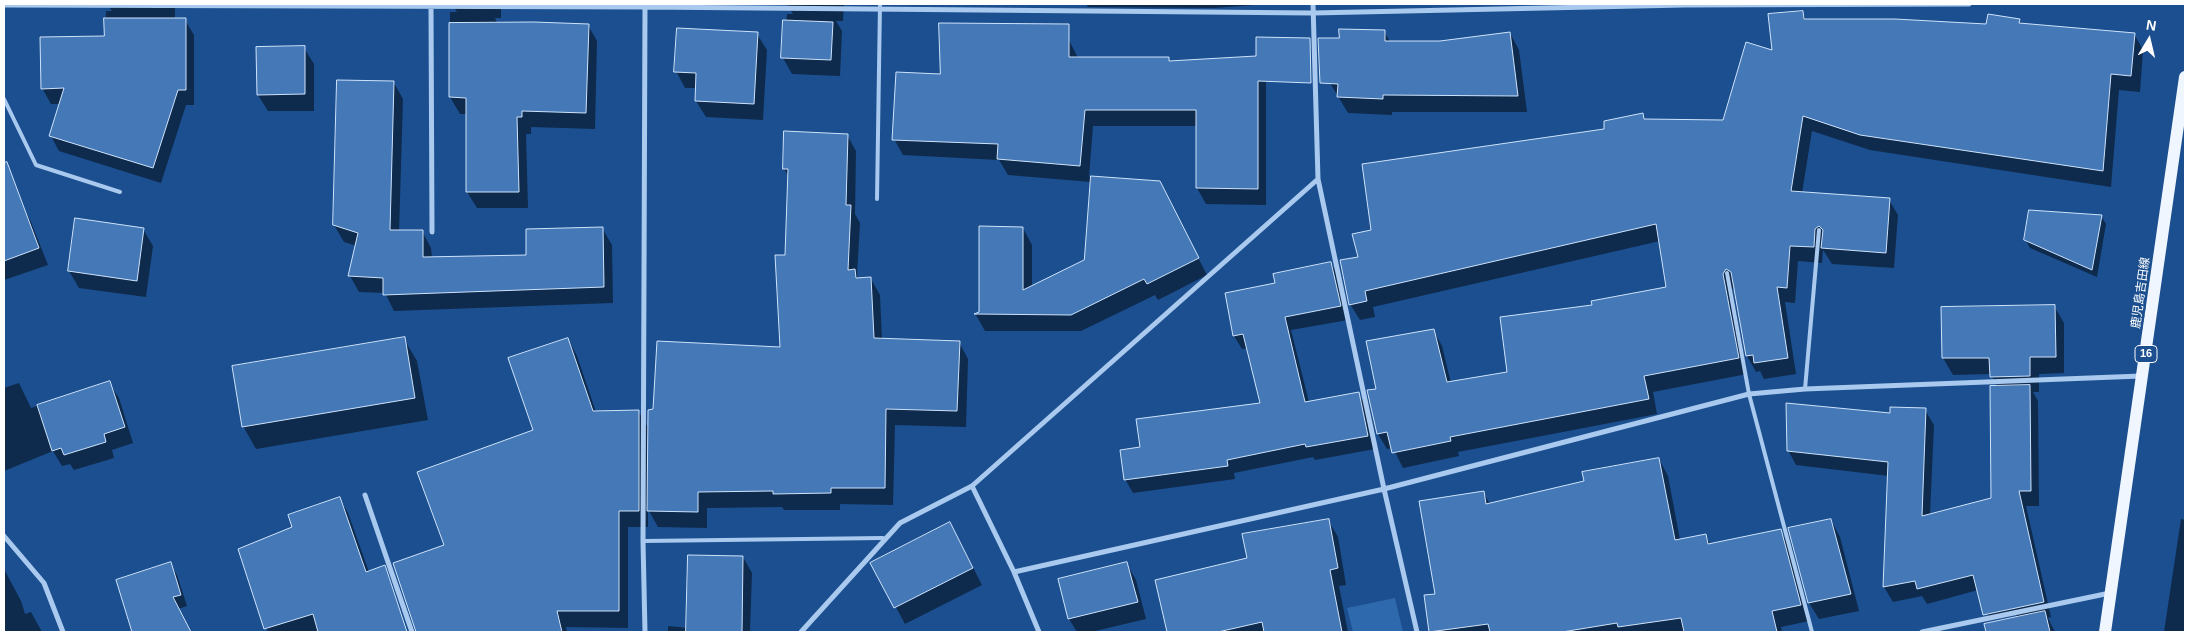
<!DOCTYPE html>
<meta charset="utf-8">
<style>
body{margin:0}
#map{position:relative;width:2189px;height:636px;overflow:hidden;background:#1b4f8f;font-family:Arial,sans-serif}
canvas{display:block}
.frame{position:absolute;inset:0;border:5px solid #fff;pointer-events:none}
.north{position:absolute;left:2124px;top:15px;width:50px;height:50px;-webkit-text-stroke:4px #1b4f8f;paint-order:stroke;rotate:9deg;font-size:14px;font-weight:700;line-height:20px;text-align:center;color:#fff}
.north::after{content:'';display:block;margin:auto;width:18px;height:22px;background:#fff;clip-path:polygon(50% 0,100% 100%,50% 72%,0 100%)}
</style>
<div id="map">
<canvas width="2189" height="636"></canvas>
<div class="frame"></div>
<div class="north">N</div>
</div>
<script>
const c = document.querySelector('canvas').getContext('2d');
c.lineJoin = 'round';
function paint(path, color) { c.fillStyle = color; c.fill(path, 'evenodd'); }
function strokePath(path, color, width, dash) { c.strokeStyle = color; c.lineWidth = width; c.lineCap = dash ? 'butt' : 'round'; c.setLineDash(dash || []); c.stroke(path); }
function drawText(font, color, halo, rows, align = 'center') {
  c.font = font + ' Arial,"Noto Sans JP",sans-serif'; c.lineWidth = 4.5; c.setLineDash([]); c.textBaseline = 'middle'; c.strokeStyle = halo; c.fillStyle = color; for (const [text, x, y, turn = 0] of rows) {
    c.save(); c.translate(x, y); c.rotate((+turn || 0) * Math.PI / 180); c.textAlign = isNaN(turn) ? turn : align; if (halo) c.strokeText(text, 0, 0); c.fillText(text, 0, 0); c.restore();
  }
}
paint(new Path2D(`
 M1395 598 1403 632H1353L1347 608Z`), '#2e69ad');
paint(new Path2D(`
 M107 4H175V20H185L194 35V105H186L161 183 59 151 51 136 61 104H51L42 88 105 37 106 11H112Z
 M452 4H501V18H495L497 23 588 25 597 41 595 129 531 127V134H526L528 208H477L467 192V114H460L450 97V12H457Z
 M787 4H844L843 21H836L842 31 840 76 792 74 783 58 787 14H793Z
 M1086 4H1269L1214 8 1088 7Z
 M1802 12 1807 21 1987 25 2019 20 2022 25 2134 34 2143 50 2140 92 2119 90 2111 187 1870 150 1812 131 1802 193 1889 200 1898 215 1894 268 1832 264 1823 250 1822 263 1798 261 1795 303 1785 302 1796 374 1764 379 1760 371 1756 372 1747 356 1734 286 1732 290 1747 374 1653 392 1657 414 1458 452 1459 456 1403 468 1393 448 1387 449 1378 434V390L1433 330 1442 346 1451 383 1508 373 1593 306 1667 288 1660 241 1373 307 1375 317 1360 320 1350 304 1359 258 1373 231 1642 115 1646 120 1723 122Z
 M1384 31 1390 42H1440L1510 33 1519 50 1527 112H1392V115L1348 113 1330 83Z
 M757 34 767 50 763 120 706 117 696 101 697 88H685L676 71Z
 M1068 38 1078 58 1168 59 1170 62 1266 73V205L1206 204 1197 188V126H1093L1089 177 1159 182 1207 275 1158 300 1155 295 1081 331H985L976 315 980 313 1023 228 1032 245V287L1086 260 1091 182 1008 175 999 160 903 155 894 139 941 76Z
 M304 48 314 64V111H268L258 95Z
 M394 83 403 99 399 232 422 231 431 248 432 258 528 256 602 228 612 245 613 303 394 311 385 293 359 292 350 276 357 246 344 242 334 225Z
 M847 135 856 151 855 214 860 223 857 275 859 279H871L880 295 882 340 959 342 968 359 966 427 895 425 893 505 840 504V510H784L782 507 707 508V528L658 527 648 509V527H628V628L566 627 567 632H450L424 553 446 546 535 431 568 339 577 356 596 412 638 411 649 429 654 411 781 349 789 177 784 169Z
 M6 201 22 205 31 222 48 265 4 280V202Z
 M2101 216 2106 224 2097 277 2030 248 2025 239Z
 M143 229 153 246 146 297 79 288 69 271Z
 M1331 263 1338 277 1348 320 1291 330 1309 402 1358 393 1366 407 1375 449 1315 460 1313 457 1234 473 1235 479 1133 493 1125 479 1142 448 1261 404 1248 348 1242 349 1234 336 1276 284Z
 M2054 306 2064 323V373L2039 374V392H2033L2038 401 2039 506H2026L2051 617 2048 618 2055 632H2018L2015 618H2018L2015 613 1990 618 1981 604 1978 590 1927 604 1922 596 1893 602 1884 587 1889 476 1796 465 1788 450 1891 415 1925 410 1934 425 1930 515 1992 499 1997 387 1991 374 1953 375 1943 358 1942 308Z
 M404 339 417 361 428 420 256 449 243 426Z
 M19 383 31 408 109 383 119 398 133 443 112 450 114 458 74 470 70 464 62 466 53 451 4 471V388Z
 M1659 459 1668 476 1680 540 1705 535 1711 545 1780 531 1790 547 1809 621 1781 627 1782 632H1431L1425 596 1437 595 1483 492 1490 504 1585 482Z
 M339 498 348 513 369 572 379 587 392 632H268L240 550 293 528Z
 M2181 519 2185 520V632H2164Z
 M1328 520 1338 537 1346 585 1339 586 1348 632H1169L1156 581 1248 559Z
 M1831 520 1840 537 1859 611 1819 619 1809 603Z
 M959 540 982 585 905 624 872 563Z
 M743 557 752 573 750 632H668V626L688 628Z
 M170 564 177 575 187 606 178 609 191 632H141L136 623Z
 M1127 564 1136 580 1146 619 1091 632H1077L1069 619 1059 580Z
 M4 569 21 601 25 614 31 612 42 632H4Z`), '#0007');
const building = new Path2D(`
 M1803 11 1804 19H1895L1986 24 1988 14 2020 19 2019 23 2135 33 2131 76 2111 74 2103 171 1860 135 1803 116 1791 191 1890 198 1886 253 1821 248 1823 230 1819 226 1815 229 1814 247 1790 246 1787 288 1777 287 1788 358 1754 363 1753 355 1746 356 1731 272 1726 269 1723 274 1739 358 1644 376 1649 399 1450 437 1451 441 1392 453 1387 432 1377 434 1367 390 1376 389 1366 341 1434 329 1447 382 1507 372 1500 317 1592 305 1591 301 1666 287 1656 224 1365 291 1367 301 1349 305 1340 260 1358 257 1352 234 1371 230 1362 164 1604 129V121L1643 113 1644 119 1723 120 1746 42 1772 50 1768 14Z
 M104 18H186V90H178L153 168 49 136 64 88 41 89 40 37 104 36Z
 M783 20 833 22 831 60 781 58Z
 M534 22 589 24 586 113 522 111V117H517L519 192H466V98L449 97V23Z
 M939 23 1069 24V57H1169V61L1256 56V37L1310 38 1311 83 1258 81V189L1196 188V110H1085L1080 166 997 159 998 144 892 140 896 72 940 74Z
 M677 28 758 32 754 104 695 101 696 73 674 72Z
 M1339 29 1385 30V41H1440L1510 32 1518 96 1383 95V99L1337 97 1338 84 1320 83 1318 38H1339Z
 M305 46V94L257 95 256 47Z
 M337 80 394 81 390 230H423V257L526 255V229L603 227 604 287 383 295V278L348 276 358 233 333 225Z
 M784 131 848 134 846 205H851L848 270 855 269 856 278 871 277 874 338 960 341 957 411 886 409 885 488H831V493L773 494V491L698 492V512L647 511 648 410 653 409 657 341 780 347 775 255H785L788 169H783Z
 M7 162 39 248 4 261V163Z
 M1091 176 1160 181 1199 258 1147 284 1144 279 1071 315 974 314 979 312V226L1023 227V290L1084 260Z
 M2029 210 2102 215 2092 270 2024 240Z
 M75 218 144 228 137 281 68 271Z
 M1331 262 1341 306 1285 317 1305 402 1359 392 1368 436 1306 447 1305 444 1227 460 1228 466 1124 480 1120 450 1140 447 1136 419 1260 403 1243 334 1233 336 1225 293 1275 283 1273 274Z
 M2055 305 2056 357H2030V376L1990 377 1989 358H1942L1941 307Z
 M405 337 415 398 242 427 232 366Z
 M568 338 593 411 639 410V511H619V611H557L562 632H416L393 563 444 545 417 472 533 430 508 358Z
 M110 381 125 427 104 434 106 442 64 455 61 448 52 451 37 405Z
 M2030 385 2031 491H2019L2044 602 1983 615 1973 575 1917 589 1915 581 1883 587 1888 462 1787 451 1786 403 1890 413V407L1926 408 1922 516 1991 498 1990 386Z
 M1659 458 1675 540 1706 534 1708 544 1781 529 1801 605 1772 611 1777 632H1684L1681 618 1618 627 1617 623 1562 632H1490L1488 624 1429 632 1424 595 1435 594 1419 501 1484 491 1486 504 1584 481 1582 472Z
 M340 497 366 572 385 565 407 632H318L313 614 264 629 238 549 292 527 288 515Z
 M1329 519 1338 568 1330 570 1342 632H1264L1262 622 1218 632H1167L1155 580 1247 558 1242 534Z
 M1831 519 1851 594 1808 603 1788 528Z
 M950 522 973 568 894 608 870 563Z
 M688 555 743 556 742 632H686Z
 M171 562 181 595 173 597 191 632H132L116 580Z
 M1127 562 1138 602 1068 619 1058 579Z
 M2045 611 2050 632H1986L1984 624Z`);
paint(building, '#4478b7');
strokePath(building, '#cfe3fa', 1);
strokePath(new Path2D(`
 M4 99 36 165 120 192
 M877 199 880 4
 M1727 273 1749 394 1812 632
 M1805 389 1819 230
 M643 541 883 538`), '#a9c9ee', 4);
strokePath(new Path2D(`
 M1313 4 1318 179 1384 489 1417 632
 M4 5 645 7 1313 13 1684 5 1969 4
 M431 6 432 232
 M972 486 1014 572 1039 632
 M365 495 412 632
 M4 536 44 583 63 632
 M1014 572 1384 489 1749 394 1805 389 2141 376
 M645 632 643 541 645 5
 M801 632 900 523 972 486 1318 179
 M1922 632 2110 593`), '#a9c9ee', 5);
strokePath(new Path2D(`
 M2105 632 2185 77`), '#f0f6ff', 12);
for (const [x, y, w] of [
 [2146,354,22]
]) { const box = new Path2D(); box.roundRect(x - w / 2, y - 8.5, w, 17, 4); c.fillStyle = '#1b4f8f'; c.fill(box); strokePath(box, '#fff', 1); }
drawText('bold 11px', '#fff', null, [
 ["16",2146,354]
]);
drawText('12px', '#fff', '#1b4f8f', [
 ["鹿児島吉田線",2141,293,-82]
]);
</script>
